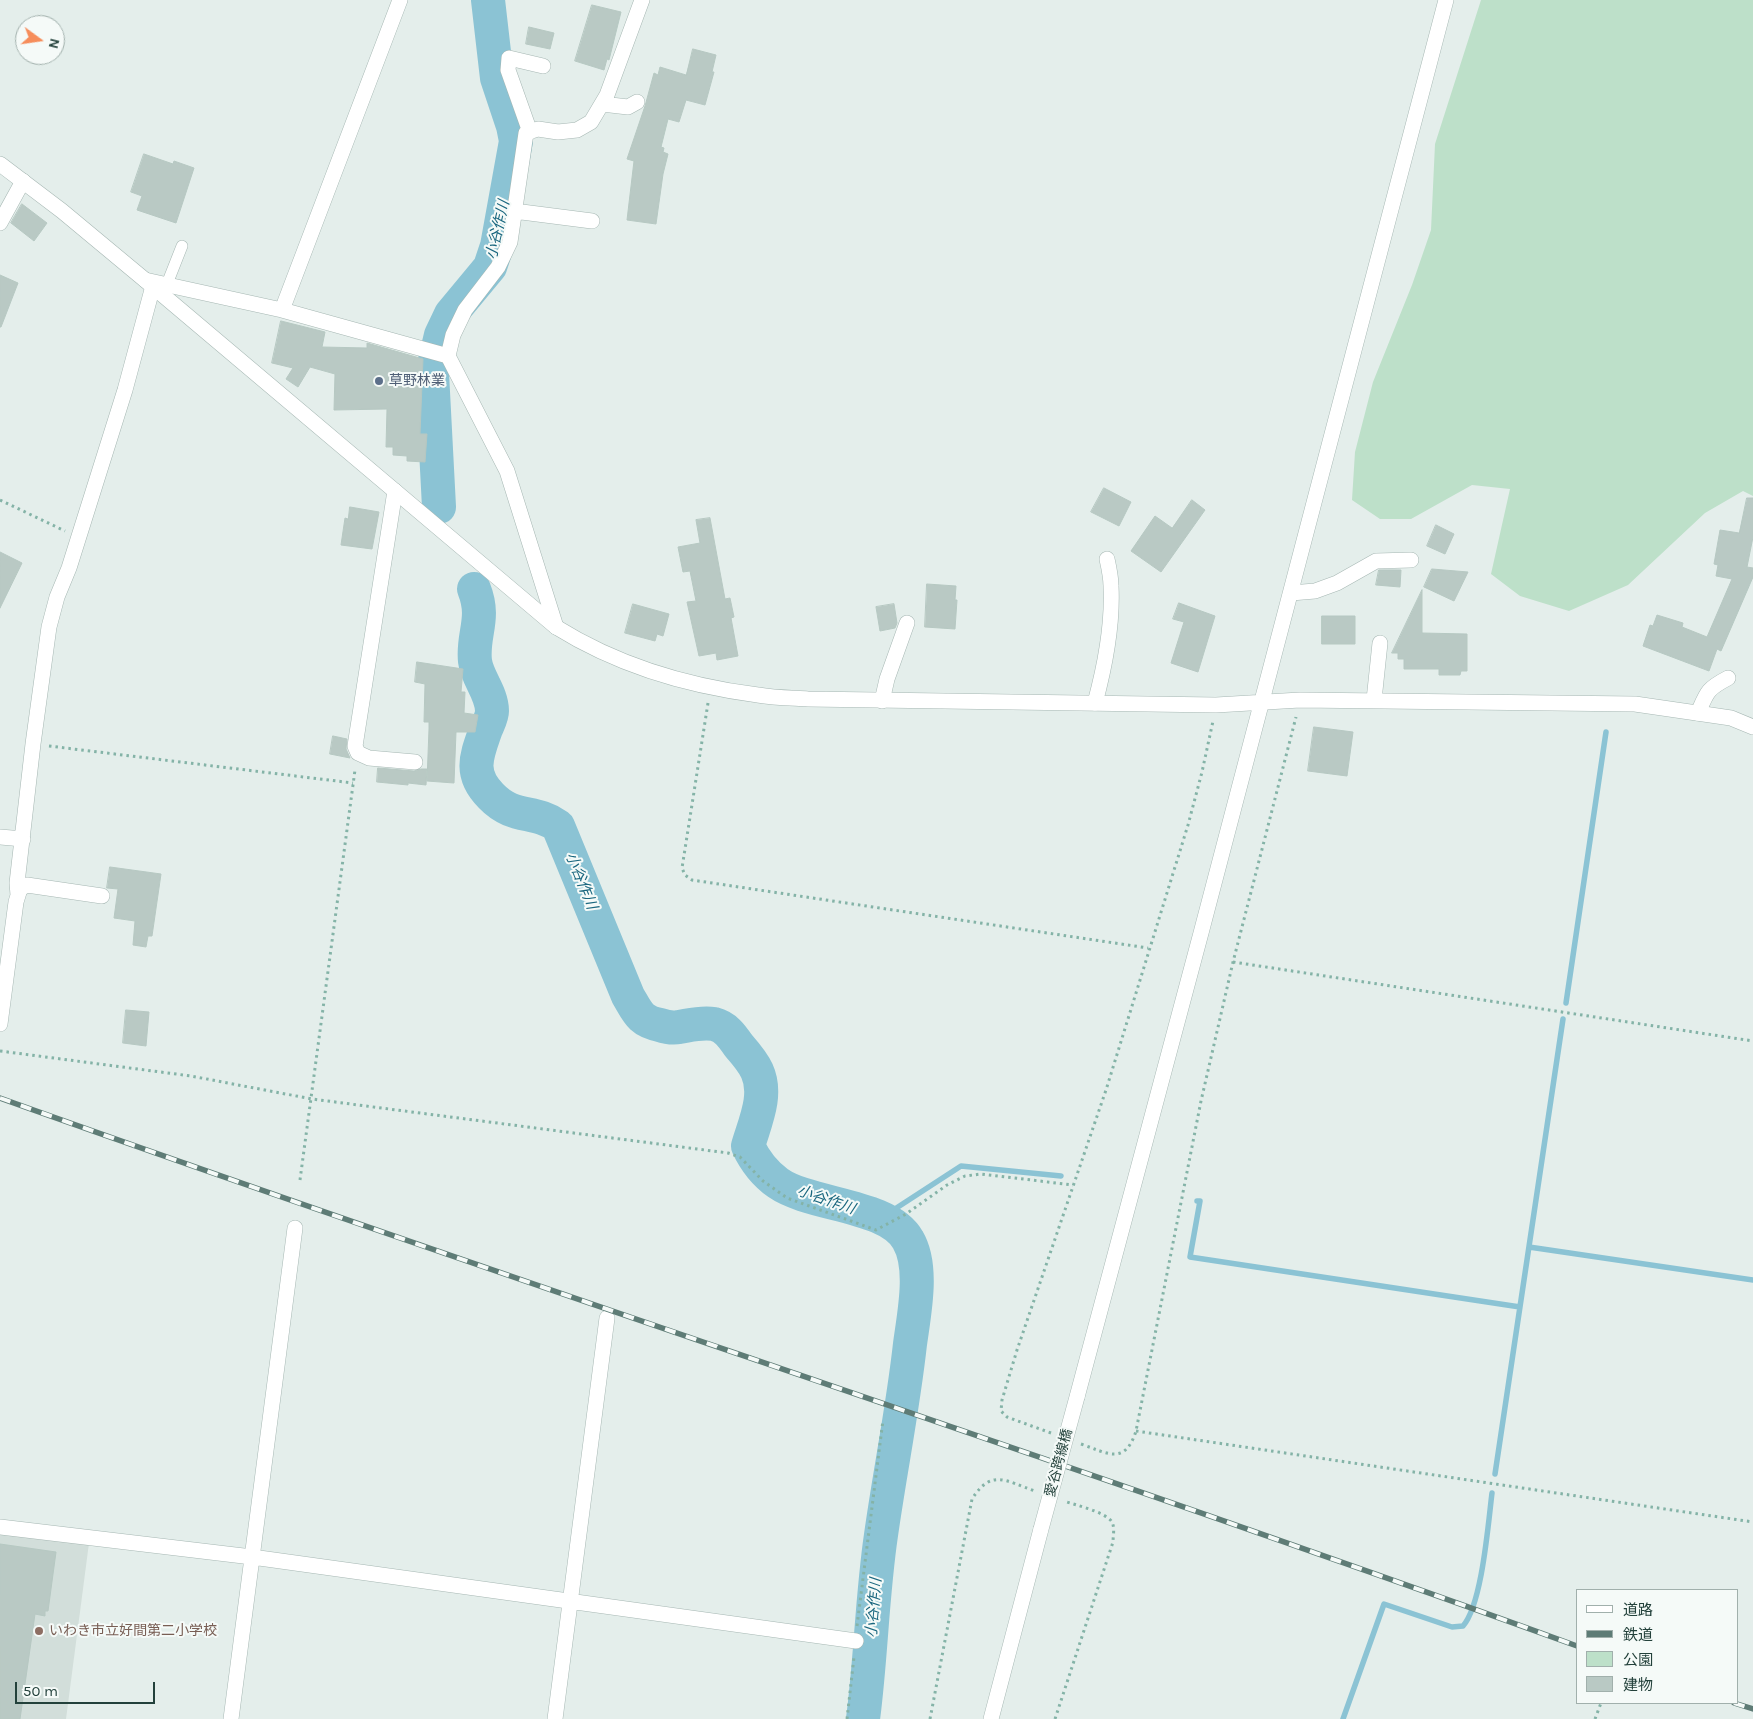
<!DOCTYPE html>
<meta charset="utf-8">
<style>
body{margin:0}
#map{position:relative;width:1753px;height:1719px;overflow:hidden;background:#e4eeeb;font-family:Karla,"Noto Sans JP",sans-serif}
canvas{display:block}
.legend{position:absolute;left:1576px;top:1589px;width:162px;height:115px;box-sizing:border-box;background:#f5faf8;border:1px solid #a1b0ac;margin:0;padding:6px 9px;list-style:none;font-size:15px;color:#23413b}
.legend li{display:flex;align-items:center;gap:10px;height:25px}
.legend b{width:25px;border:1px solid #a1b0ac}
.north{position:absolute;left:15px;top:15px;width:50px;height:50px;box-sizing:border-box;background:#f5faf8;border:1px solid #a1b0ac;border-radius:50%;rotate:104deg;font-size:14px;font-weight:700;line-height:20px;text-align:center;color:#23413b}
.north::after{content:'';display:block;margin:auto;width:18px;height:22px;background:#f68d5b;clip-path:polygon(50% 0,100% 100%,50% 72%,0 100%)}
.scale{position:absolute;left:15px;top:1682px;width:140px;height:22px;box-sizing:border-box;border:2px solid #23413b;border-top:0;padding-left:6px;font-size:15px;line-height:18px;white-space:nowrap;color:#23413b;-webkit-text-stroke:4px #f5faf8;paint-order:stroke}
</style>
<div id="map">
<canvas width="1753" height="1719"></canvas>
<ul class="legend">
<li><b style="height:6px;background:#fff"></b>道路</li>
<li><b style="height:6px;background:#5e7c76"></b>鉄道</li>
<li><b style="height:14px;background:#bde0c9"></b>公園</li>
<li><b style="height:14px;background:#b9c9c4"></b>建物</li>
</ul>
<div class="north">N</div>
<div class="scale">50 m</div>
</div>
<script>
const c = document.querySelector('canvas').getContext('2d');
c.lineJoin = 'round';
function paint(path, color) { c.fillStyle = color; c.fill(path, 'evenodd'); }
function strokePath(path, color, width, dash) { c.strokeStyle = color; c.lineWidth = width; c.lineCap = dash ? 'butt' : 'round'; c.setLineDash(dash || []); c.stroke(path); }
function drawText(font, color, halo, rows, align = 'center') {
  c.font = font + ' Karla,"Noto Sans JP",sans-serif'; c.lineWidth = 4; c.setLineDash([]); c.textBaseline = 'middle'; c.strokeStyle = halo; c.fillStyle = color; for (const [text, x, y, turn = 0] of rows) {
    c.save(); c.translate(x, y); c.rotate((+turn || 0) * Math.PI / 180); c.textAlign = isNaN(turn) ? turn : align; if (halo) c.strokeText(text, 0, 0); c.fillText(text, 0, 0); c.restore();
  }
}
paint(new Path2D(`
 M0 1532 89 1543 66 1719H0Z`), '#d2deda');
paint(new Path2D(`
 M1481 0H1753V496L1743 491 1705 513 1628 585 1569 611 1520 596 1491 574 1510 489 1472 485 1411 519H1380L1352 500 1355 452 1373 382 1412 285 1431 230 1435 144Z`), '#bde0c9');
strokePath(new Path2D(`
 M1566 1003 1606 732
 M1197 1201H1200L1190 1257 1520 1307
 M881 1218 961 1166 1061 1176
 M1529 1247 1753 1280
 M1495 1474 1563 1019
 M1343 1719 1384 1604 1452 1627 1463 1626C1482 1604 1488 1525 1492 1493`), '#8bc3d4', 5.5);
strokePath(new Path2D(`
 M439 507 432 373 441 335 451 314 490 267 497 246 516 141 513 126 497 78 488 0
 M474 589C486 619 472 634 475 661 477 678 492 693 492 711 492 717 488 724 486 729 477 755 468 773 491 796 514 820 534 809 558 826L628 996C638 1013 640 1021 660 1025 666 1027 674 1028 679 1027 691 1025 701 1022 714 1024 726 1027 732 1036 739 1046 746 1054 753 1062 757 1071 768 1095 755 1122 748 1146 755 1161 764 1173 778 1183 811 1206 888 1204 908 1240 924 1267 914 1314 910 1344 903 1408 890 1471 881 1535 872 1596 871 1658 863 1719`), '#8bc3d4', 34);
const building = new Path2D(`
 M592 5 621 12 609 60 607 59 604 70 575 61Z
 M529 27 554 33 550 49 526 44Z
 M693 49 716 55 712 72H714L705 105 686 100 679 122 668 119 661 147 664 148 663 152 668 154 663 174 656 224 627 220 634 161 627 159 645 106 654 73 658 75 660 67 686 75Z
 M144 154 173 164 174 161 194 168 176 223 137 210 142 196 131 192Z
 M22 204 47 223 34 241 11 223Z
 M0 275 18 283 1 327H0Z
 M281 321 325 332 322 347 367 348V343L423 359 420 434H427L425 462 407 461V456L393 455V447H386L387 409 334 410 335 374 310 367 298 387 286 379 293 368 272 363Z
 M1104 488 1131 502 1119 526 1091 512Z
 M1747 498H1753V537L1747 567 1753 568V577L1721 651 1717 649 1709 671 1643 646 1650 625 1653 626 1657 615 1683 623 1682 627 1707 637 1732 579 1716 576 1718 565 1714 564 1720 530 1739 533Z
 M1192 500 1205 510 1161 572 1131 551 1155 516 1172 528Z
 M350 507 379 512 372 549 341 545 345 518 348 519Z
 M710 518 725 599 730 598 734 617 731 618 738 656 717 660 716 653 699 656 687 602 696 601 690 571 683 572 678 547 700 543 696 520Z
 M1436 525 1454 534 1445 554 1427 546Z
 M0 552 22 563 0 608Z
 M1432 569 1468 572 1454 601 1424 587Z
 M1379 570H1401L1400 587 1376 585Z
 M927 584 956 586 955 600H957L955 629 925 627Z
 M1422 590V633L1467 634V671H1461L1460 675H1439V669H1404V659H1398V653H1392Z
 M1179 603 1215 616 1198 672 1171 663 1184 622 1173 619Z
 M633 604 669 614 663 636 657 634 655 641 625 633Z
 M894 604 897 623 895 628 880 631 876 607Z
 M1322 616H1355V644H1322Z
 M417 662 463 669 461 692H465L464 713 478 715 475 732H456L454 783 427 781 429 729V722H424L425 684 415 682Z
 M1314 727 1353 732 1347 776 1308 771Z
 M333 736 347 739 346 749 350 758 330 754Z
 M378 768 414 771 421 769H427L426 785 408 783V785L377 782Z
 M110 867 161 874 152 936H148L146 947 133 945 135 921 114 918 118 889 107 888Z
 M126 1010 149 1012 146 1046 123 1043Z
 M0 1544 56 1552 48 1611H45V1616L35 1614 20 1719H0Z`);
paint(building, '#b9c9c4');
strokePath(building, '#b6c8c2', 1);
const service = new Path2D(`
 M167 284 182 246`);
const minor = new Path2D(`
 M602 104 628 107 637 102
 M530 132 508 70 509 58 543 66
 M514 211 592 221
 M0 223 23 181
 M145 280 282 310 448 356 507 471 556 627
 M282 310 400 0
 M448 356 453 335 465 310 498 267 510 242 526 133 538 129 558 132 577 130 591 122 607 95 642 0
 M395 491 355 746 358 753 369 758 415 762
 M1291 593 1315 591 1337 583 1376 561 1411 560
 M1374 700 1380 643
 M882 701 887 679 907 623
 M1095 703C1105 666 1113 625 1111 586 1111 577 1109 568 1107 559
 M1698 713C1707 692 1707 689 1728 678
 M0 837 23 839
 M18 895 17 883 33 744 49 627 57 597 69 568 125 390 153 286
 M0 1024 16 902 20 889 27 885 102 896
 M0 1527 252 1557 856 1641
 M231 1719 295 1228
 M555 1719 607 1318`);
const tertiary = new Path2D(`
 M0 164 62 211 145 280 556 627C617 665 687 686 758 695 775 698 792 698 808 699L1216 705 1300 700 1635 704 1731 718 1753 727
 M1077 1397 1201 933 1446 0
 M991 1719 1041 1529`);
strokePath(service, '#a6b7b3', 12);
strokePath(minor, '#a6b7b3', 16);
strokePath(tertiary, '#a6b7b3', 16);
strokePath(new Path2D(`
 M0 500 65 531
 M708 703 682 868 685 875 692 880 1148 948
 M49 746 353 783
 M1233 962 1753 1041
 M0 1051 191 1076 312 1099 728 1153 740 1157 763 1181 787 1198 876 1230 906 1214 947 1185 965 1176 981 1174 1073 1185
 M300 1180 355 770
 M1136 1431 1753 1522
 M1051 1433 1007 1417 1001 1411 1002 1400 1017 1350 1106 1090 1188 825 1202 772 1213 721
 M1081 1444C1107 1453 1125 1466 1136 1431L1201 1101 1233 962 1296 717
 M857 1626 883 1420
 M847 1719 854 1657
 M930 1719 972 1499C992 1468 1005 1481 1035 1491
 M1055 1719 1113 1542C1113 1536 1115 1528 1112 1522 1106 1512 1075 1505 1064 1501
 M1595 1719 1601 1703`), '#84b3a7', 3, [2.5, 4]);
strokePath(service, '#fff', 11);
strokePath(minor, '#fff', 15);
strokePath(tertiary, '#fff', 15);
const rail = new Path2D(`
 M0 1098C524 1285 1054 1457 1577 1646
 M1734 1703 1753 1709`);
strokePath(rail, '#5e7c76', 5.5);
strokePath(rail, '#f5faf8', 4, [11]);
const tertiaryBridge = new Path2D(`
 M1041 1529 1077 1397`);
strokePath(tertiaryBridge, '#a6b7b3', 16, []);
strokePath(tertiaryBridge, '#fff', 15);
for (const [x, y, r, color] of [
 [379,381,5,"#5c6f8a"],
 [39,1631,5,"#8d6e63"]
]) { const dot = new Path2D(); dot.arc(x, y, r, 0, 2 * Math.PI); c.fillStyle = color; c.fill(dot); strokePath(dot, '#f5faf8', 2); }
drawText('14px', '#4e5e75', '#f5faf8', [
 ["草野林業",389,381]
], 'left');
drawText('14px', '#23413b', '#f5faf8', [
 ["愛谷跨線橋",1059,1463,-75]
]);
drawText('14px', '#785e54', '#f5faf8', [
 ["いわき市立好間第二小学校",49,1631]
], 'left');
drawText('italic 15px', '#1a677f', '#f5faf8', [
 ["小谷作川",498,230,-77],
 ["小谷作川",581,881,68],
 ["小谷作川",826,1200,19],
 ["小谷作川",874,1608,-85]
]);
</script>
